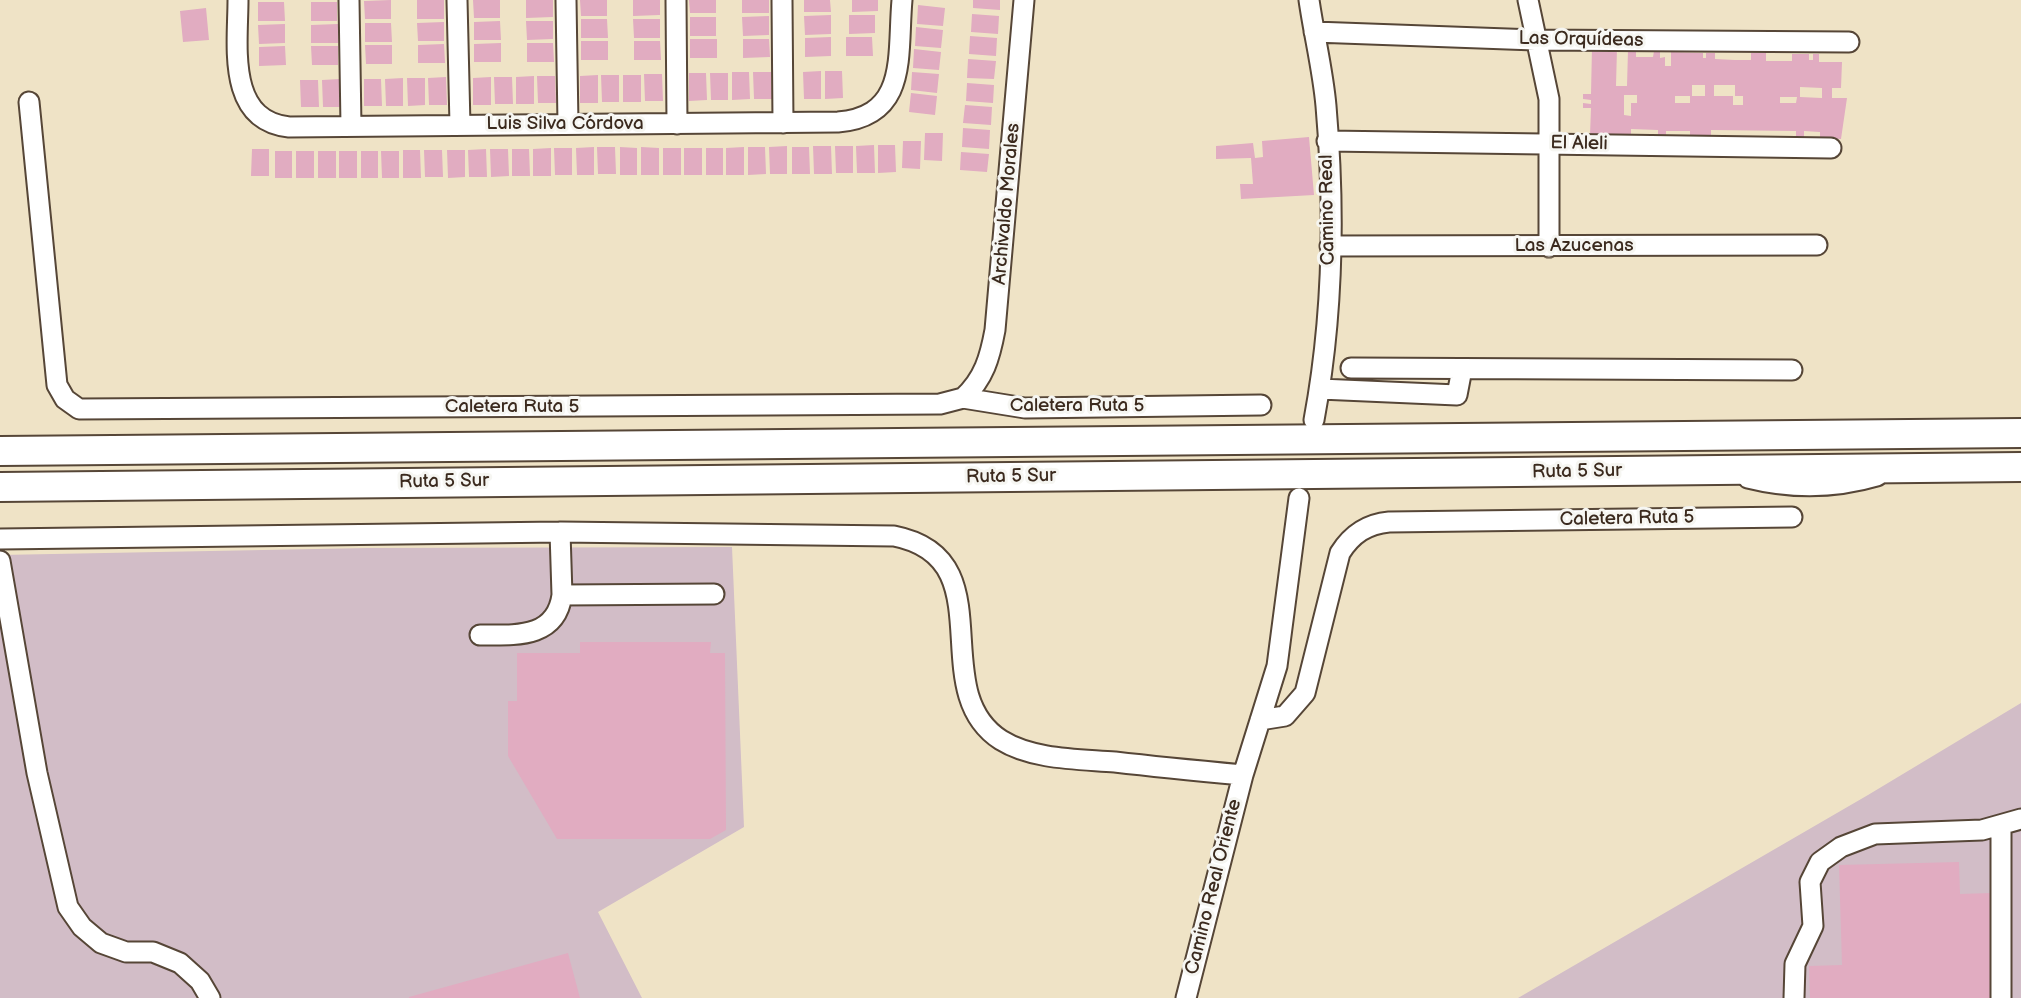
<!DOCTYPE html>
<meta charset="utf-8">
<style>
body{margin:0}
canvas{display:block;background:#efe3c6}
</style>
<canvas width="2021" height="998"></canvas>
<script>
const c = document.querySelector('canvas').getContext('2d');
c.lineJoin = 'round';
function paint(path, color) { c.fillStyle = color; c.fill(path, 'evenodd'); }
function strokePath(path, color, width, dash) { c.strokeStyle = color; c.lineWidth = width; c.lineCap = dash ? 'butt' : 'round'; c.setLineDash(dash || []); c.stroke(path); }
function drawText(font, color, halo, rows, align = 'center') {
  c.font = font + ' "Balsamiq Sans",sans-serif'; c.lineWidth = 6; c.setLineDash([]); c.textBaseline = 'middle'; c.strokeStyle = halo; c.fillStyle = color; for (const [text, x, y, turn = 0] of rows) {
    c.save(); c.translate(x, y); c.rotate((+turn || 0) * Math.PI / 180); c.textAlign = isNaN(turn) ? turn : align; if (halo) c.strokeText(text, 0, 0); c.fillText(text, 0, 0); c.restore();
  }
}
paint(new Path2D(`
 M732 547 744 827 598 912 642 998H0V555L368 548Z
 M2021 703V998H1518L1868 795Z`), '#d2bdc7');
paint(new Path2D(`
 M391 0V19H365L364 1Z
 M417 0H444V19H417Z
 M473 0H500V18H474Z
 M526 0H553V17L526 18Z
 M580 0H607V16H581Z
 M633 0H660V15L633 16Z
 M689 0H716V13H690Z
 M742 0H769V13H742Z
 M804 0H830L831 12H804Z
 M852 0H878V11L852 12Z
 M973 0H1000V10L973 8Z
 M258 2H284L285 21H258Z
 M311 2H337V21H311Z
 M918 5 945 8 943 26 917 24Z
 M206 8 209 40 183 42 180 11Z
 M972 14 999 16 998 34 971 32Z
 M831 15V34L805 35 804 16Z
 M849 15H875V33L849 34Z
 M769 16V35L743 36 742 17Z
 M690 17H716V36H690Z
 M581 19H607L608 38H581Z
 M633 19H660V38H634Z
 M500 21 501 40H474V22Z
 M526 21H553V39L527 40Z
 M444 22V41H418L417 23Z
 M365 23H391L392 42H365Z
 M285 24V43L259 44 258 25Z
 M338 24V43H311V25Z
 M916 27 943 30 941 48 915 46Z
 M970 36 997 38 996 56 969 54Z
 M831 37V56L805 57V38Z
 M846 37H872L873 56H846Z
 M690 39H717V58H690Z
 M743 39H769L770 57 743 58Z
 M581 41H608V60H581Z
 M634 41H660L661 60H634Z
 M501 43V62H474V44Z
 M527 43H553L554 62H527Z
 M444 44 445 63H418V45Z
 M365 45H392V64H366Z
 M285 46 286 65 259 66V47Z
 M311 46H338V65H312Z
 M1592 47 1617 48 1616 86H1627L1628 50H1636V57H1653L1654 51H1660V58L1665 57V66H1671V52L1703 53V58H1706V53H1715V59L1735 60H1751V53H1766V61H1792V54H1809V60H1813V54H1819V62H1842L1841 88H1832V98H1847L1841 139 1820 138V132L1804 131V138H1796V131L1711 130V138L1690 137V131H1666V138H1658V130L1631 129V136L1590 135 1591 108H1583V103L1591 104V100L1583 99V94H1591ZM1692 85H1705V96H1690V103H1675V96H1692ZM1714 85H1735V96H1743V105H1733V96H1714ZM1800 87 1822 88V98L1800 97ZM1624 95H1637V103H1631V116L1624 115ZM1780 97H1797L1796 103H1780Z
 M914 49 941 52 939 70 913 68Z
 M968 59 996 61 994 79 967 78Z
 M821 71V99H804L803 72Z
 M825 71H842L843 98 825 99Z
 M732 72H749L750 99 732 100Z
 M753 72H771L772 99H754Z
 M912 72 939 74 937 93 911 90Z
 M689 73H706L707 100 689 101Z
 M710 73H728V100H711Z
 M644 74H662L663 101H645Z
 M598 75V103H580V76Z
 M601 75H619V102H602Z
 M623 75H641V102H623Z
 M534 76V104H516V77Z
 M537 76H555L556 103H538Z
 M446 77 447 105H429L428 78Z
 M491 77V105H473V78Z
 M494 77H512L513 104H495Z
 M403 78V106H386L385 79Z
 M407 78H425V105L408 106Z
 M340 79V107H323L322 80Z
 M364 79H381L382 106H364Z
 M300 80H318L319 107H301Z
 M967 83 994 85 993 103 966 101Z
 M911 93 937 96 935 115 909 112Z
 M965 105 992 107 991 125 963 123Z
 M963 128 990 130 989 149 962 147Z
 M925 133H943L942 161 924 160Z
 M1309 137 1314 195 1241 199 1240 184H1253L1251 158 1216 159V146L1253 143 1255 158 1263 157 1262 141Z
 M903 141H921L920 169 902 168Z
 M874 145 875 173H857L856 146Z
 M878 145H895L896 172 878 173Z
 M787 146V174H770L769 147Z
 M813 146H831L832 174H814Z
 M835 146H853V173H836Z
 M594 147V175H577L576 148Z
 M597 147H615L616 174H598Z
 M620 147 637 148V175H620Z
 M641 147 659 148V175H641Z
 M744 147V175H726V148Z
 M748 147H765L766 174 748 175Z
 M792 147H809L810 174H792Z
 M551 148V176H533V149Z
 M554 148H572V175H555Z
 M663 148H681V175H663Z
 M684 148H702V175H684Z
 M706 148H723V175H706Z
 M252 149H269V176H251Z
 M486 149 487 177H469L468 150Z
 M490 149H508L509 176 491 177Z
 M512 149H529L530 176H512Z
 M403 150H420L421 178H403Z
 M424 150H442L443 177H425Z
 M447 150H465V177L448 178Z
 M275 151H292V178H275Z
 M296 151H314V178H296Z
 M318 151H336V178H318Z
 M339 151H357V178H339Z
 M361 151H378V178H361Z
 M381 151H399V178H382Z
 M961 152 989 154 987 172 960 170Z
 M580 642H711L710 653H725L726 830 710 839H557L508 756V701H517V653H580Z
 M1959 862 1960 894 1991 893 1994 998H1810L1809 966 1842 965 1839 865Z
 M568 953 580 998H409V997Z`), '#e1acc1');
const minor = new Path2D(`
 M238 0C238 45 226 120 289 127L838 122C909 116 897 55 902 0
 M349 0 351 126
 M457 0 460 125
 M566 0 568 124
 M676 0 677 124
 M782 0 783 123
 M1309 0C1314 35 1323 71 1326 106 1335 210 1333 318 1314 420
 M1528 0 1549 99V247
 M1314 32 1535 40 1849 42
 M29 102 57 385 65 399 79 409 940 404 963 398 1025 408 1261 405
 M1327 141 1831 148
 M1330 246 1817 245
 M1351 368 1792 370
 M1320 389 1457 395 1462 369
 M963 398C984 379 990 357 995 330L1024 0
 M1748 478C1792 489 1833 489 1877 476
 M560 532 562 595
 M0 539 560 532 894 536C1007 558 923 690 1001 740 1033 760 1079 759 1115 762 1158 767 1200 771 1243 775
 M0 561 37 773 68 907 82 927 101 943 126 952H153L180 963 200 981 210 998
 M480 635C515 635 556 639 562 595L714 594
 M1260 720 1285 716 1305 693 1340 553C1352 534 1367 524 1389 522L1792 517
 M1186 998 1243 775 1277 666 1299 498
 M1794 998 1795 964 1813 926 1810 882 1820 862 1841 847 1875 834 1982 830 2021 819
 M2001 998V825`);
const highway = new Path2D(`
 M0 451 2021 433
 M0 487 2021 467`);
strokePath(minor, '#564637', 23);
strokePath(highway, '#564637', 32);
strokePath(minor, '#fff', 19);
strokePath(highway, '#fff', 28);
drawText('19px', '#3b2a1e', '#f6f6f2', [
 ["Las Orquídeas",1581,40,1],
 ["Luis Silva Córdova",565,124],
 ["El Aleli",1579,144,1],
 ["Archivaldo Morales",1007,204,-85],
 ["Camino Real",1328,210,-91],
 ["Las Azucenas",1574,246],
 ["Caletera Ruta 5",1077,406],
 ["Caletera Ruta 5",512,407],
 ["Ruta 5 Sur",1577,472,-1],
 ["Ruta 5 Sur",1011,477,-1],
 ["Ruta 5 Sur",444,482,-1],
 ["Caletera Ruta 5",1627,519,-1],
 ["Camino Real Oriente",1214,887,-76]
]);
</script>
